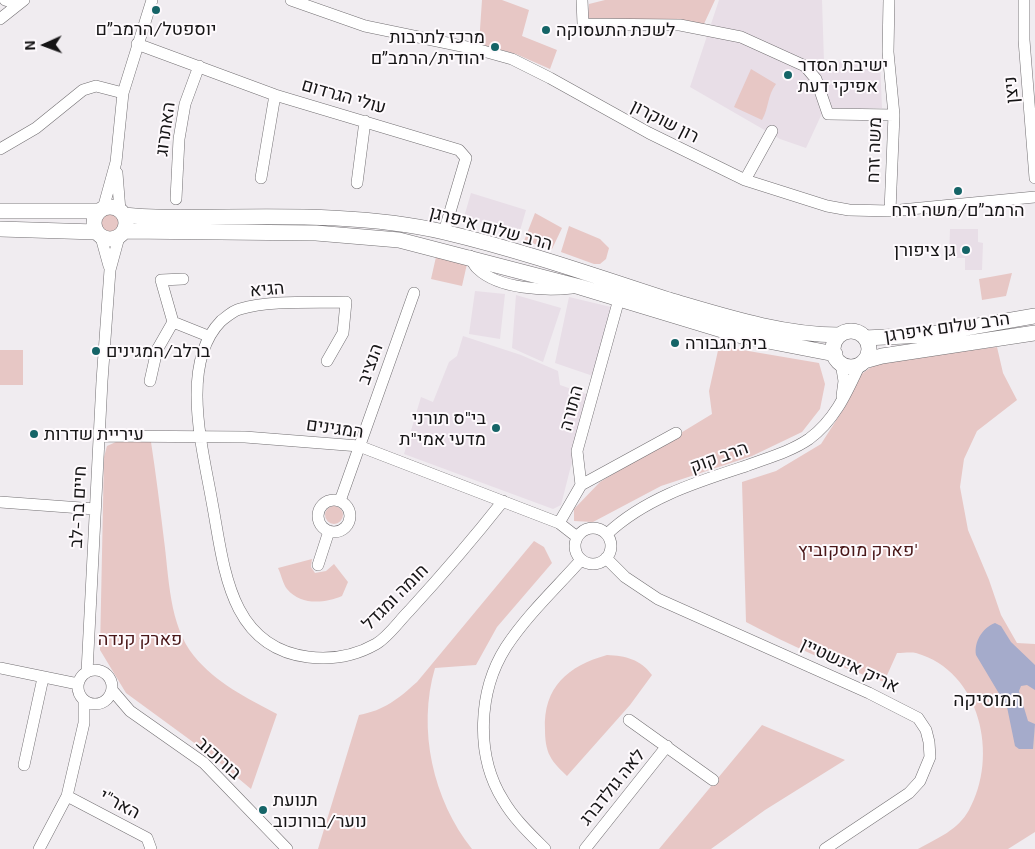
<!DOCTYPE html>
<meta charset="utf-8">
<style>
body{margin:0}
#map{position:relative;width:1035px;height:849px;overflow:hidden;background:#f0ecf0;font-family:"Exo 2",sans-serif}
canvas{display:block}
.north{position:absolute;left:20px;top:20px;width:50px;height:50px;-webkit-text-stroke:4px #fefafd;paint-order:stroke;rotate:268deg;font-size:14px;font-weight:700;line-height:20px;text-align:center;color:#161516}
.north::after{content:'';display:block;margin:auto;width:18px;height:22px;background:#161516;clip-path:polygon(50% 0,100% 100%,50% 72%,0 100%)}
</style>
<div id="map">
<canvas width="1035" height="849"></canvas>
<div class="north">N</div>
</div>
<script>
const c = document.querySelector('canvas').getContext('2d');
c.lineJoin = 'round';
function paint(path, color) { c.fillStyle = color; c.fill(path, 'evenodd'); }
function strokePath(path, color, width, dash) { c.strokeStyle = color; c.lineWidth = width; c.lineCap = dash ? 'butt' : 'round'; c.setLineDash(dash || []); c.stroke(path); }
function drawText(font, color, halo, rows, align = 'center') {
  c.font = font + ' "Exo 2",Heebo,sans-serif'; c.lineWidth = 4; c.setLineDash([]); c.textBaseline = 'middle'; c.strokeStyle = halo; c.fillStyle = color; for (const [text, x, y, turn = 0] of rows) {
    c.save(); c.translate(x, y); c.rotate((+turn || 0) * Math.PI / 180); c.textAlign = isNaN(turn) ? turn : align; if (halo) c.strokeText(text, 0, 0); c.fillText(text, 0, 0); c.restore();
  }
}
paint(new Path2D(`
 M719 0H822L824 62 880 61 882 108 824 109 806 148 780 139 690 87Z
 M471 193 526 210 519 234 464 217Z
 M950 229H978V242L983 243 982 270H965V258H949Z
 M475 291 505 294 500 339 469 334Z
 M516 295 561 308 543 362 512 348Z
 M569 297 611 307 593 376 555 363Z
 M463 336 521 355 558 371 560 385 589 395 561 505 553 509 404 454 421 397 433 402 449 362 457 356Z`), '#e8dee7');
paint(new Path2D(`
 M482 0H502L529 10 522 36 557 50 550 69 516 54 479 44Z
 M605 0H715L703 26 696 22 588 20 589 4Z
 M751 69 776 84C767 96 769 108 762 120L734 107Z
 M535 213 562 228 552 249 524 241Z
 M99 224a10 10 0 1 1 20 0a10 10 0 1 1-20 0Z
 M569 226 600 239 609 248 606 259 600 264H594L561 252Z
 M436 257 467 264 462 286 431 279Z
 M1012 273 1006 296 982 300 979 279Z
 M719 346 819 363 825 384 820 409 802 432 752 456 661 486 593 522 574 521V509L600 482 712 414 709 391Z
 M997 347 1003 373 1017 400 977 431 964 459 960 487 968 530 989 580 1001 615 1017 643 1035 644V832L1008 849H918C938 838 958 830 969 810 999 757 981 671 916 653 911 652 903 653 897 653L884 682C836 666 791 646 746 622L742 482 776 471 821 444 846 405 860 375 880 361Z
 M0 350H23V385H0Z
 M118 441 151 442C156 475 160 507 164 540 169 577 169 625 194 656 216 683 247 698 277 714L251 789 208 753 126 693 100 650 104 457 107 446Z
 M325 515a9 9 0 1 1 18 0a9 9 0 1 1-18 0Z
 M534 541 544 547 552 563 497 627 476 665 435 668C417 729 433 800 472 849H318L359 715C385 710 398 699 417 682Z
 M312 559 311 567 315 573 326 571 334 564 348 582 342 596C325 603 301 606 287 589 283 584 281 574 278 568Z
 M607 655C626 656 640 659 652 675L630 705 567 776C561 770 554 764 550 756 546 749 545 738 545 730 543 687 568 666 607 655Z
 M762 725 845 760 765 810 711 849H659Z`), '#e7c7c5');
paint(new Path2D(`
 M995 623 1001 626 1011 642 1035 665V690L1027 685 1021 686 1019 691 1028 721 1035 724 1033 749H1019L1015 746 1007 707 976 655C974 642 982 628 995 623Z`), '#a5abcb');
const minor = new Path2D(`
 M5 0 18 4
 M291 0 365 26 476 49 512 59 550 78 649 133 745 180 827 206 849 210 890 211 1035 197
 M582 0 583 24 680 25 741 37 805 66 816 79 828 114 894 115
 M889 0 888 52 894 115 890 211
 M1024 0V40L1035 178
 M0 19 24 0
 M137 44 275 95 459 150 466 158 444 232
 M0 149 36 128 83 90 96 86 123 93
 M117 173 120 211
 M261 178 275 95
 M745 180 772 131
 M357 183 365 121
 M176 199 179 139 185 104 199 66
 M103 209 116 162 123 93 152 0
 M101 237 109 266
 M470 256C472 261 474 266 478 269 499 289 545 291 572 288
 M183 279 161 280 173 322 208 336
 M327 361 343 333 346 302C313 303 271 300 240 309 234 310 226 317 221 321 179 364 203 450 212 502 224 565 228 647 308 657 332 660 355 656 376 644 388 637 399 621 409 611 442 575 473 539 503 501
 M841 363 844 381 842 396
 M150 381 157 350 173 322
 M99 436 245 437 359 446 559 523 577 537
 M581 485 676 433
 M318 516a16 16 0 1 1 32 0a16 16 0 1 1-32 0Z
 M340 501 414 293
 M0 502 95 509
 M559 523 581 485 577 451 619 299
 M575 546a18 18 0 1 1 36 0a18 18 0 1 1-36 0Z
 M607 534C645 498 697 482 746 466 767 458 790 452 809 439 835 420 847 392 860 364
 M606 558 625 577 658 599 869 693 918 718 926 730 929 742 930 757 920 781 909 793 825 849
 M318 565 329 531
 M0 668 78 684
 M78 687a17 17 0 1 1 34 0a17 17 0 1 1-34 0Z
 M87 672 102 381 110 270 119 237
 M112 690 130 711 204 763 287 849
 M629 720 713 780
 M24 765 43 678
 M67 796 147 838 151 849
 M39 849 67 796 84 723V700
 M545 849C530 834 514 819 503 800 475 755 478 691 506 647 527 615 556 588 581 560
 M585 849 667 746`);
const major = new Path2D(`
 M94 223a16 16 0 1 1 32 0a16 16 0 1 1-32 0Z
 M0 211H99
 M124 215C157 219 192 217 226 217 298 216 374 216 444 232 520 250 595 276 669 300 724 316 782 335 839 335
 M0 229 96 232
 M125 231 316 233 399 240 580 287 742 336 835 354
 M833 349a18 18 0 1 1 36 0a18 18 0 1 1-36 0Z
 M865 338 926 335 1035 316
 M864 361 882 356 1035 333`);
strokePath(minor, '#726f72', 12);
strokePath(major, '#726f72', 16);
strokePath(minor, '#fff', 11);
strokePath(major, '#fff', 15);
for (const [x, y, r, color] of [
 [156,10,5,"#156467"],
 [546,30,5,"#156467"],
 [495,47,5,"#156467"],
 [788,75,5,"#156467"],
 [958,191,5,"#156467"],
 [966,250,5,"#156467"],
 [675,343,5,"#156467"],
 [96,351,5,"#156467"],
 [496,428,5,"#156467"],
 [34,434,5,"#156467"],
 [263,810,5,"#156467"]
]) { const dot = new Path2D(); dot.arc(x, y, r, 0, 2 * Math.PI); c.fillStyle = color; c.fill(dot); strokePath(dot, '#fefafd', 2); }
drawText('18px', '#161516', '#fefafd', [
 ["יוספטל/הרמב״ם",156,29,"center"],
 ["לשכת התעסוקה",556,30],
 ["מרכז לתרבות",485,37,"right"],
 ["יהודית/הרמב״ם",485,58,"right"],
 ["ישיבת הסדר",798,65],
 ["אפיקי דעת",798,86],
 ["הרמב״ם/משה זרח",958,210,"center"],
 ["גן ציפורן",956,250,"right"],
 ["בית הגבורה",685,343],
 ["ברלב/המגינים",106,351],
 ["בי\"ס תורני",486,418,"right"],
 ["מדעי אמי\"ת",486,439,"right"],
 ["עיריית שדרות",44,434],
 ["תנועת",273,800],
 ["נוער/בורוכוב",273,821]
], 'left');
drawText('18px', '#161516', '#fefafd', [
 ["ניצן",1011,90,-95],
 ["עולי הגרדום",344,96,16],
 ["רון שוקרון",665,121,27],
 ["האתרוג",165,129,-82],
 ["משה זרח",874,150,-88],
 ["הרב שלום איפרגן",491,228,15],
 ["הגיא",267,289,-5],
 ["הרב שלום איפרגן",947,327,-8],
 ["הנציב",370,364,-70],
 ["התורה",571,408,-75],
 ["המגינים",335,428,8],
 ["הרב קוק",719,457,-20],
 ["חיים בר-לב",78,507,-87],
 ["חומה ומגדל",395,597,-45],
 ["אריק אינשטיין",850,665,25],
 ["בורוכוב",219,758,42],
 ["לאה גולדברג",612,787,-51],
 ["האר\"י",120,804,28]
]);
drawText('18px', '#491718', '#fefafd', [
 ["פארק מוסקוביץ'",858,550],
 ["פארק קנדה",140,639]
]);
drawText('19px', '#161516', '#fefafd', [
 ["המוסיקה",988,700]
]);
</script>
